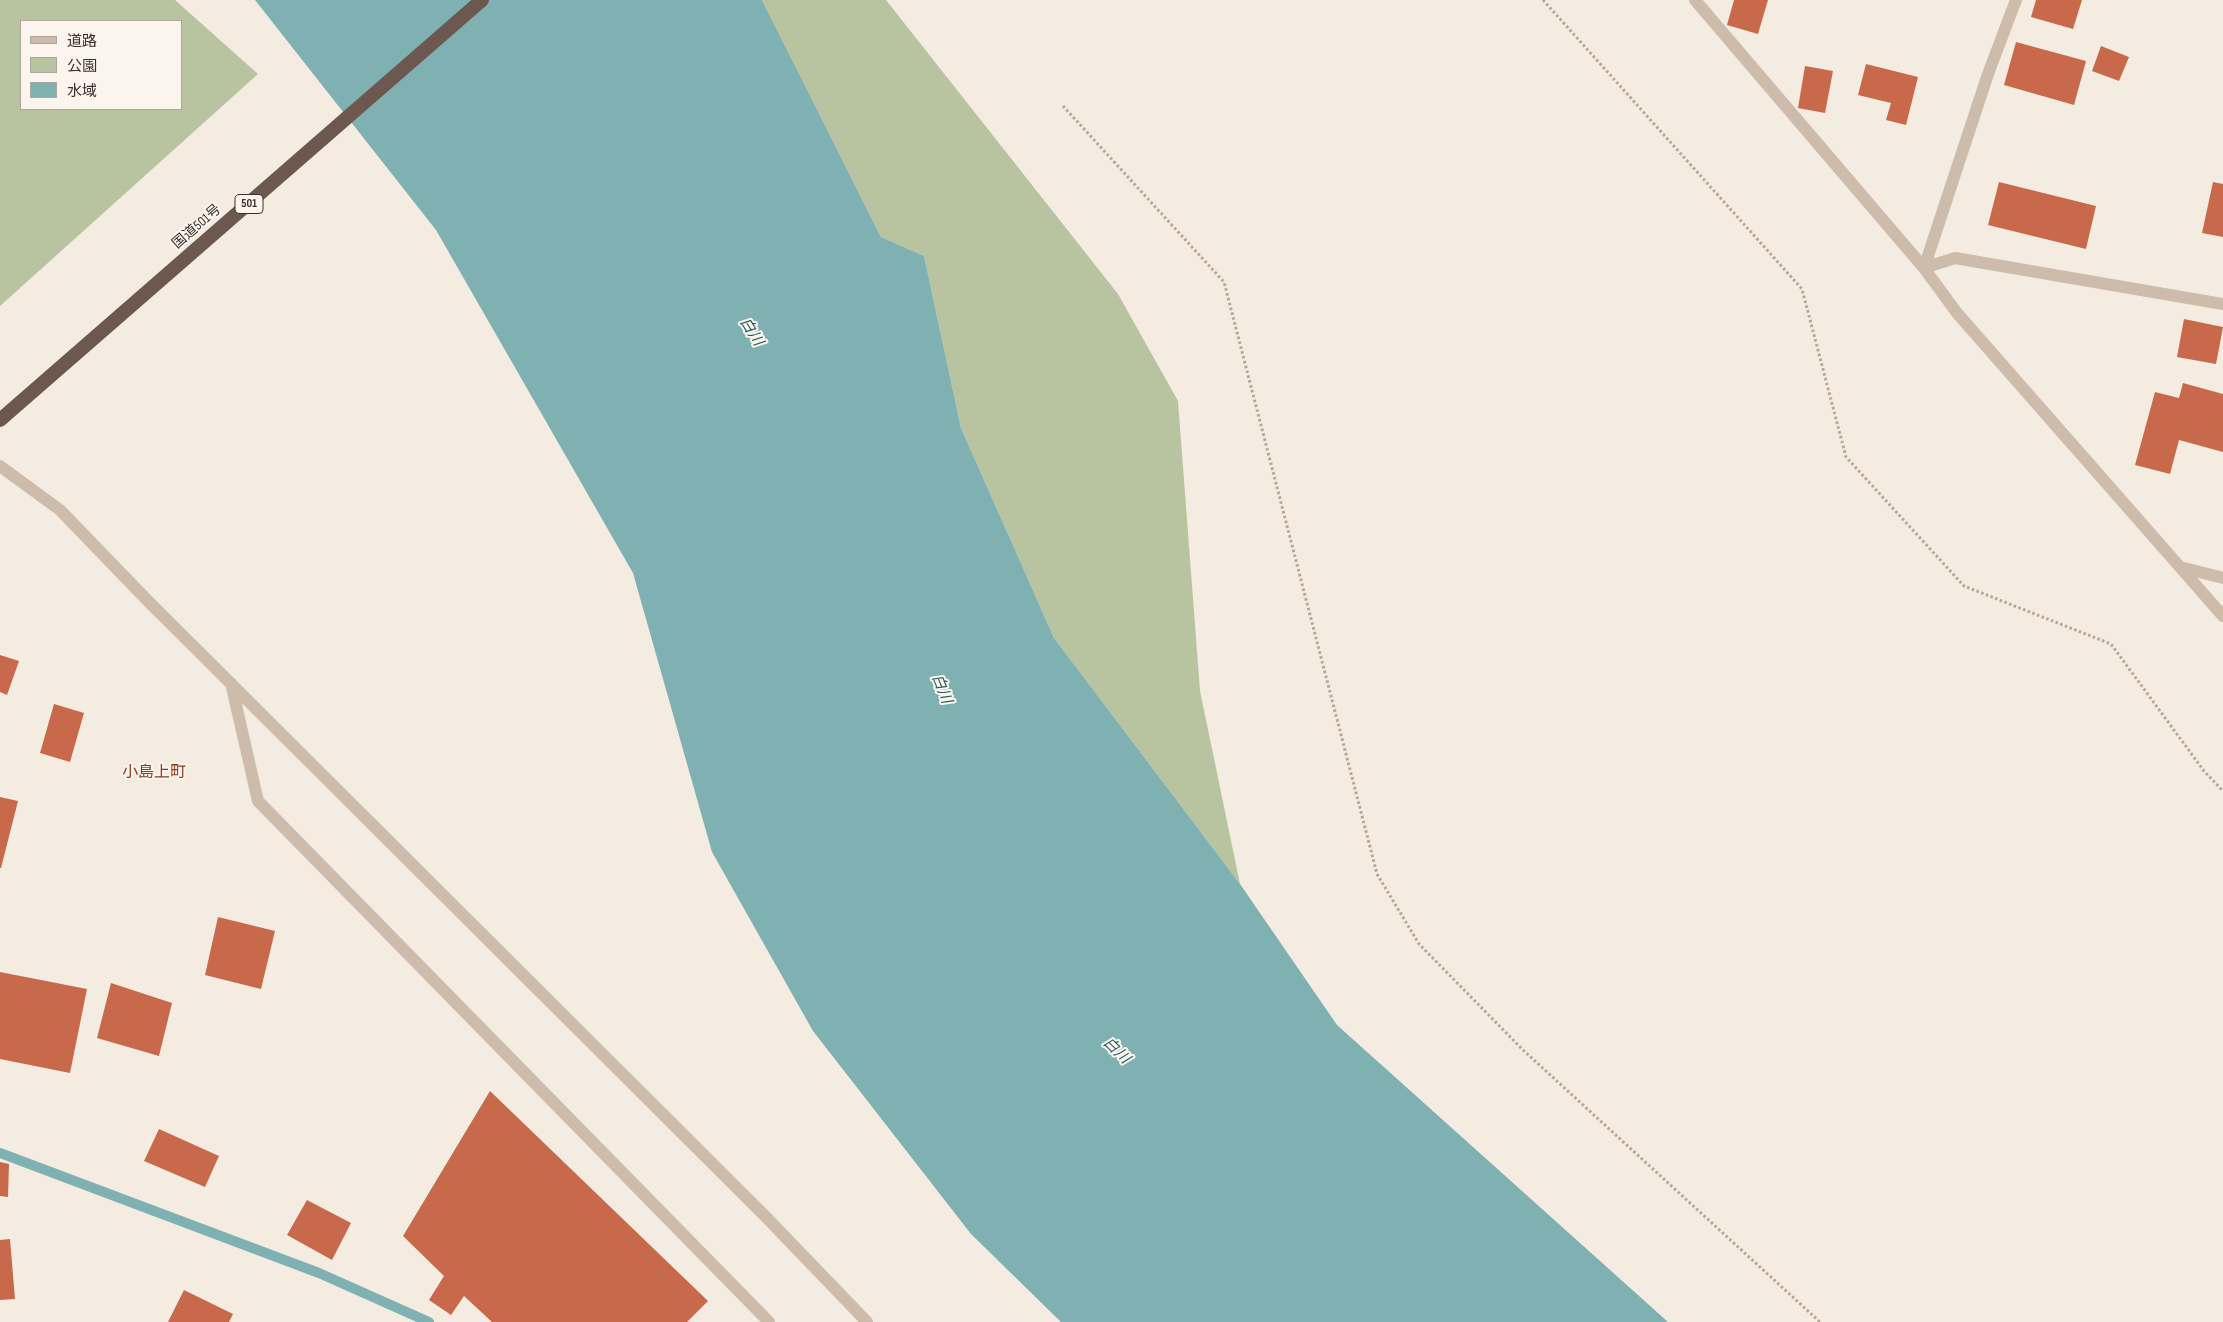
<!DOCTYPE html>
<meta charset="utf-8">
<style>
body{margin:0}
#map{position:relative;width:2223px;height:1322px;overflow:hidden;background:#f4ebe1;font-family:"Sofia Sans Condensed","Noto Sans JP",sans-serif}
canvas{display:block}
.legend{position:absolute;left:20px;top:20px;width:162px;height:90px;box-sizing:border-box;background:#fbf5ee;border:1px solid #aea6a0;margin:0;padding:6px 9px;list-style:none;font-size:15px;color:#3b302b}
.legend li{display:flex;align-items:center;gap:10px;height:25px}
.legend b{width:25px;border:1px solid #aea6a0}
</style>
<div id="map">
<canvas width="2223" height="1322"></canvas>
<ul class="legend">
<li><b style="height:6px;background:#cdbbac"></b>道路</li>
<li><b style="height:14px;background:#b8c4a0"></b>公園</li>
<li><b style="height:14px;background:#7fb0b2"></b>水域</li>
</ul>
</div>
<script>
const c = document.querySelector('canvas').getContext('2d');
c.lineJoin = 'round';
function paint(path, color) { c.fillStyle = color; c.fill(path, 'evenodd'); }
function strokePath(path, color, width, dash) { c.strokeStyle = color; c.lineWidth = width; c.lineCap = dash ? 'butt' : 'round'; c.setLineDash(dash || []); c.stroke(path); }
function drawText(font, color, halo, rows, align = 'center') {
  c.font = font + ' "Sofia Sans Condensed","Noto Sans JP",sans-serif'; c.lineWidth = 4; c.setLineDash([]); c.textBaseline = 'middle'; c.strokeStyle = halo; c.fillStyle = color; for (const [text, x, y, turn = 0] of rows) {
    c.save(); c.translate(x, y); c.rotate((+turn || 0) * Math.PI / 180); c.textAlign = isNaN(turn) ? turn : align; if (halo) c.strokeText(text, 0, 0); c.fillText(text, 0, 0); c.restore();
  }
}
paint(new Path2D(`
 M0 0H175L258 74 0 306ZM181 21V109H21V21Z
 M762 0H886L1118 294 1178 401 1200 691 1240 884 1054 638 961 428 924 256 881 237Z`), '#b8c4a0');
paint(new Path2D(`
 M255 0H762L881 237 924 256 961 428 1054 638 1240 884 1337 1025 1668 1322H1061L971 1234 813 1031 712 852 633 573 436 230Z`), '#7fb0b2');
strokePath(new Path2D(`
 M0 1153 319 1273 429 1322`), '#7fb0b2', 10);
paint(new Path2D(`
 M1734 0H1768L1758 34 1727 25Z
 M2036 0H2082L2073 29 2031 17Z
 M2016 42 2086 61 2074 105 2004 85Z
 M2101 46 2129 57 2119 81 2092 71Z
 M1866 64 1918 77 1906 125 1886 120 1891 103 1858 95Z
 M1805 66 1833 71 1825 113 1798 108Z
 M1999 182 2096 206 2086 249 1988 225Z
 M2213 182 2223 184V237L2202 233Z
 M2184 319 2223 327 2216 364 2177 357Z
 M2183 383 2223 394V452L2179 440 2170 474 2135 465 2155 392 2179 398Z
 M0 655 19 661 7 695 0 692Z
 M54 704 84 713 70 762 40 753Z
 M0 797 18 801 1 868H0Z
 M218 917 275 931 261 989 205 975Z
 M0 972 87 989 70 1073 0 1059Z
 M111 983 172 1003 159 1056 97 1038Z
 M490 1091 708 1301 687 1322H492L464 1296 451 1315 429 1300 444 1276 403 1236Z
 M159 1129 219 1156 205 1187 144 1161Z
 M0 1162 9 1164 8 1197 0 1196Z
 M307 1200 351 1223 332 1260 287 1235Z
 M10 1239 15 1299 0 1300V1240Z
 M184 1290 233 1314 229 1322H168Z`), '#c8694b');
strokePath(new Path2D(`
 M1543 0 1802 289 1846 457 1964 586 2111 644 2204 771 2223 791
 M1063 106 1224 282 1377 874 1419 944 1523 1050 1820 1322`), '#b9a596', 3, [2.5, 2.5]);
strokePath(new Path2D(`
 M1695 0 1924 268 1957 313 2223 616
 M1924 268 1955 258 2223 304
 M1924 268 1988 74 2016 0
 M0 466 60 510 147 600 765 1216 867 1322
 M2180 567 2223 578
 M231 683 258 801 769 1322`), '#cdbbac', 12);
strokePath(new Path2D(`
 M0 420 482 0`), '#6c584f', 14);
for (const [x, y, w] of [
 [249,204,28]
]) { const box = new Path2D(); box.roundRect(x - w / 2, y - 9.5, w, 19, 4); c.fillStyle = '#fbf5ee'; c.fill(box); strokePath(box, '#3b302b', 1); }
drawText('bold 12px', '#3b302b', null, [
 ["501",249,204]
]);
drawText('14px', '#3b302b', '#fbf5ee', [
 ["国道501号",197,227,-41]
]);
drawText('italic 15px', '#1f5a5e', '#fbf5ee', [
 ["白川",751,332,58],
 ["白川",941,689,68],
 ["白川",1116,1051,44]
]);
drawText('16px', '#8c3b22', '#fbf5ee', [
 ["小島上町",154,773]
]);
</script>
